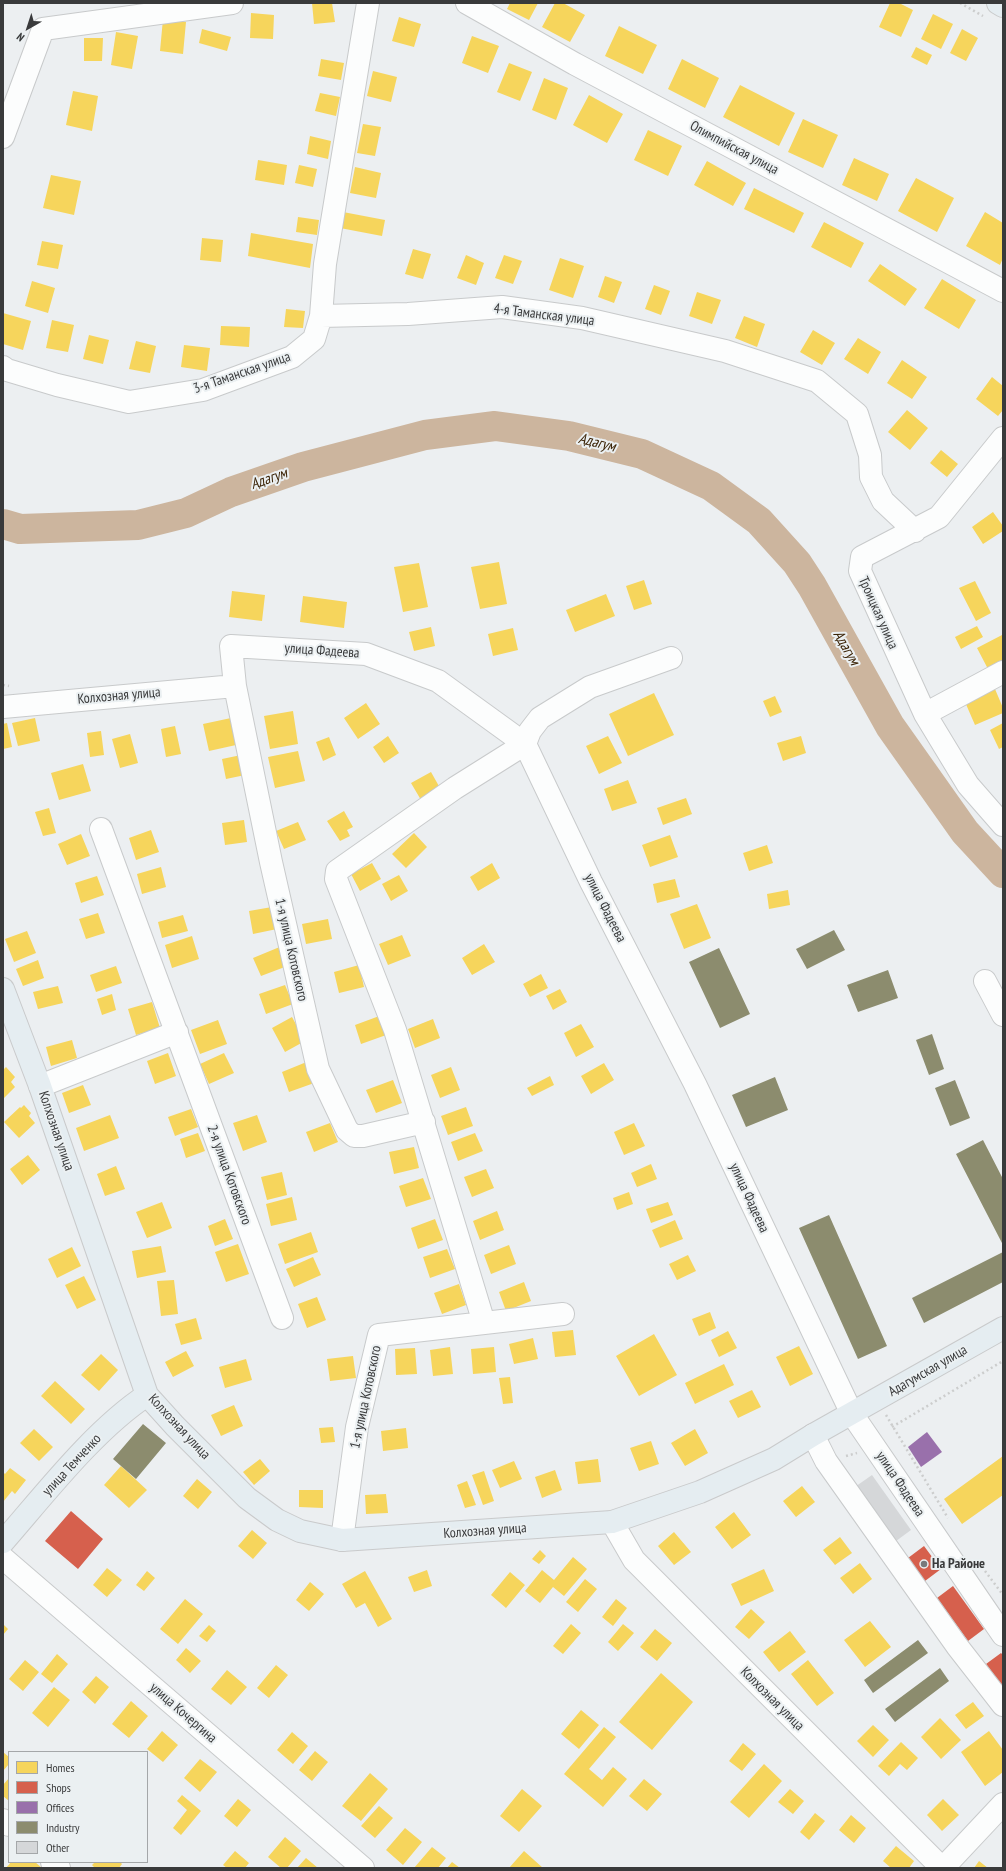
<!DOCTYPE html>
<meta charset="utf-8">
<style>
body{margin:0}
#map{position:relative;width:1006px;height:1871px;overflow:hidden;background:#eceff1;font-family:"PT Sans Narrow",sans-serif}
canvas{display:block}
.frame{position:absolute;inset:0;border:4px solid #393a3b;pointer-events:none}
.legend{position:absolute;left:8px;top:1751px;width:140px;height:112px;box-sizing:border-box;background:#ebf0f2;border:1px solid #a4a7a9;margin:0;padding:5px 7px;list-style:none;font-size:12px;color:#393a3b}
.legend li{display:flex;align-items:center;gap:8px;height:20px}
.legend b{width:20px;border:1px solid #a4a7a9}
.north{position:absolute;left:8px;top:8px;width:40px;height:40px;-webkit-text-stroke:3px #ebf0f2;paint-order:stroke;rotate:219deg;font-size:11px;font-weight:700;line-height:16px;text-align:center;color:#393a3b}
.north::after{content:'';display:block;margin:auto;width:14px;height:18px;background:#393a3b;clip-path:polygon(50% 0,100% 100%,50% 72%,0 100%)}
</style>
<div id="map">
<canvas width="1006" height="1871"></canvas>
<div class="frame"></div>
<ul class="legend">
<li><b style="height:11px;background:#f6d55c"></b>Homes</li>
<li><b style="height:11px;background:#d6604d"></b>Shops</li>
<li><b style="height:11px;background:#9970ab"></b>Offices</li>
<li><b style="height:11px;background:#8c8c6e"></b>Industry</li>
<li><b style="height:11px;background:#d5d7d9"></b>Other</li>
</ul>
<div class="north">N</div>
</div>
<script>
const c = document.querySelector('canvas').getContext('2d');
c.lineJoin = 'round';
function paint(path, color) { c.fillStyle = color; c.fill(path, 'evenodd'); }
function strokePath(path, color, width, dash) { c.strokeStyle = color; c.lineWidth = width; c.lineCap = dash ? 'butt' : 'round'; c.setLineDash(dash || []); c.stroke(path); }
function drawText(font, color, halo, rows, align = 'center') {
  c.font = font + ' "PT Sans Narrow",sans-serif'; c.lineWidth = 4; c.setLineDash([]); c.textBaseline = 'middle'; c.strokeStyle = halo; c.fillStyle = color; for (const [text, x, y, turn = 0] of rows) {
    c.save(); c.translate(x, y); c.rotate((+turn || 0) * Math.PI / 180); c.textAlign = isNaN(turn) ? turn : align; if (halo) c.strokeText(text, 0, 0); c.fillText(text, 0, 0); c.restore();
  }
}
paint(new Path2D(`
 M312 3H332L335 22 314 24Z
 M510 3H538L529 20 507 9Z
 M555 3H563L585 15 570 42 542 27Z
 M890 3H899L913 10 901 37 879 27Z
 M251 13 274 15 273 39 250 38Z
 M933 14 953 24 941 49 921 39Z
 M399 17 421 24 414 47 392 41Z
 M163 19 186 22 183 54 160 51Z
 M619 26 657 45 643 74 605 56Z
 M202 29 231 37 227 51 199 43Z
 M962 29 978 38 966 61 950 53Z
 M116 32 138 36 132 69 111 65Z
 M472 36 499 46 488 73 462 63Z
 M84 38H103L102 61H84Z
 M916 47 932 55 927 65 911 57Z
 M321 59 344 63 341 80 318 76Z
 M682 59 719 78 705 108 668 89Z
 M509 63 532 72 520 101 497 92Z
 M373 71 397 77 391 102 367 96Z
 M544 78 568 88 556 120 532 110Z
 M740 85 795 113 779 146 723 117Z
 M73 91 98 96 92 131 66 125Z
 M320 93 340 97 336 116 315 111Z
 M589 95 623 114 607 143 573 125Z
 M803 119 838 135 823 168 788 152Z
 M363 124 381 127 375 156 357 153Z
 M648 130 682 146 668 176 634 160Z
 M310 136 331 141 328 159 307 154Z
 M854 158 889 174 877 201 842 185Z
 M258 160 287 165 284 185 255 180Z
 M707 161 746 183 733 206 694 185Z
 M299 165 317 169 313 187 295 183Z
 M355 167 381 173 376 198 350 193Z
 M51 175 81 181 74 215 43 208Z
 M916 178 954 198 937 232 898 211Z
 M754 188 804 213 794 233 744 209Z
 M343 212 385 220 382 236 340 228Z
 M985 212 1003 223V258L1000 265 966 246Z
 M298 217 319 220 317 235 296 232Z
 M824 222 864 243 851 268 811 247Z
 M251 233 313 244 310 268 248 256Z
 M202 238 223 240 221 262 200 260Z
 M42 241 63 245 58 269 37 265Z
 M413 249 431 254 423 279 405 274Z
 M466 255 484 263 476 285 457 278Z
 M504 255 522 261 513 284 495 278Z
 M560 258 584 266 573 298 549 290Z
 M880 264 917 289 905 306 868 281Z
 M605 276 622 282 614 303 598 297Z
 M942 279 976 300 959 329 924 308Z
 M32 281 55 288 48 313 25 306Z
 M654 285 670 291 661 315 645 309Z
 M697 292 721 300 712 324 689 316Z
 M286 309 305 311 303 328 284 327Z
 M3 313 31 321 23 350 3 344Z
 M744 316 765 324 757 347 735 338Z
 M52 320 74 325 68 352 46 348Z
 M221 326 250 327 249 347 220 345Z
 M813 330 835 343 822 365 800 352Z
 M89 335 109 340 103 364 83 359Z
 M858 338 881 352 868 374 844 359Z
 M136 341 156 346 150 373 129 369Z
 M184 345 210 348 207 371 181 367Z
 M902 360 927 377 912 399 887 383Z
 M992 377 1003 386V410L998 416 976 399Z
 M907 410 928 428 910 450 888 432Z
 M941 450 958 464 947 477 930 463Z
 M993 512 1003 526V531L983 544 972 527Z
 M499 562 507 604 480 609 471 567Z
 M419 563 428 607 403 612 394 567Z
 M644 580 652 604 634 610 626 586Z
 M975 581 991 613 976 621 959 588Z
 M232 591 265 595 262 621 229 617Z
 M606 594 615 616 575 632 566 610Z
 M303 596 347 602 344 628 300 622Z
 M977 626 983 637 961 649 955 637Z
 M431 627 435 646 414 651 409 632Z
 M513 628 518 650 493 656 488 634Z
 M1002 635 1003 661 988 669 977 648Z
 M995 689 1003 708V713L975 725 965 702Z
 M654 693 674 735 628 756 609 714Z
 M775 696 782 712 770 717 763 701Z
 M366 703 380 724 358 739 344 718Z
 M293 711 298 744 270 749 264 716Z
 M35 718 40 741 18 746 12 723Z
 M231 718 236 745 209 751 203 724Z
 M7 723 12 747 3 749V724Z
 M1003 723V747L999 749 990 730Z
 M175 726 181 754 166 757 161 729Z
 M101 731 104 755 90 757 87 733Z
 M130 734 138 763 120 768 112 739Z
 M388 736 399 753 384 763 373 747Z
 M608 736 622 763 599 774 586 746Z
 M801 736 806 753 783 761 777 743Z
 M329 737 336 755 323 761 316 742Z
 M298 751 305 781 275 788 268 757Z
 M246 754 250 774 226 779 222 759Z
 M83 764 91 791 59 800 51 773Z
 M431 772 440 788 421 800 411 783Z
 M628 780 637 803 612 811 604 789Z
 M686 798 692 814 663 825 657 808Z
 M49 808 56 833 43 836 35 812Z
 M344 811 353 827 347 830 350 836 340 841 327 821Z
 M244 820 247 842 225 845 222 823Z
 M298 822 306 840 284 849 276 831Z
 M151 830 159 852 136 860 129 838Z
 M414 833 427 847 406 868 392 854Z
 M81 834 90 856 67 865 58 844Z
 M670 835 678 857 650 867 642 845Z
 M767 845 773 863 749 871 743 853Z
 M372 863 381 879 360 891 351 874Z
 M492 863 500 878 478 891 470 877Z
 M161 867 166 887 142 894 137 874Z
 M399 875 408 891 391 901 382 884Z
 M97 876 104 895 81 903 75 883Z
 M675 879 680 897 657 903 653 884Z
 M788 890 790 905 769 909 767 894Z
 M697 904 711 938 684 949 670 914Z
 M272 907 277 929 253 934 249 911Z
 M98 913 105 933 86 939 79 919Z
 M183 915 188 931 162 938 158 922Z
 M328 919 332 939 306 944 302 924Z
 M27 931 36 953 14 962 5 939Z
 M402 935 411 956 388 965 379 944Z
 M192 936 199 959 172 968 165 945Z
 M484 944 495 962 472 975 462 958Z
 M282 946 290 965 261 976 253 958Z
 M38 960 44 978 23 986 16 969Z
 M359 965 364 987 339 993 334 972Z
 M116 966 122 983 96 992 90 975Z
 M541 974 548 988 530 997 523 984Z
 M285 985 293 1004 266 1014 259 994Z
 M58 986 63 1003 38 1009 33 992Z
 M560 989 567 1002 553 1010 546 996Z
 M112 994 116 1010 102 1015 97 999Z
 M152 1002 160 1028 136 1035 128 1009Z
 M382 1015 389 1034 361 1044 355 1025Z
 M292 1017 305 1041 285 1052 272 1028Z
 M433 1019 440 1038 415 1048 408 1029Z
 M218 1020 227 1044 200 1054 191 1030Z
 M581 1024 594 1047 576 1057 564 1033Z
 M72 1040 77 1058 51 1066 46 1047Z
 M168 1053 176 1076 155 1084 147 1061Z
 M224 1053 234 1073 209 1084 200 1064Z
 M309 1061 317 1082 289 1092 282 1072Z
 M604 1063 614 1080 591 1094 581 1076Z
 M6 1067 15 1077 11 1082 15 1087 3 1099V1070Z
 M451 1067 460 1090 440 1098 431 1075Z
 M550 1076 554 1085 532 1096 527 1088Z
 M393 1080 402 1103 376 1113 366 1090Z
 M83 1085 91 1105 69 1113 62 1093Z
 M24 1105 31 1113 29 1116 35 1123 19 1138 4 1122 20 1107 21 1108Z
 M466 1107 473 1126 448 1135 441 1116Z
 M191 1109 198 1127 175 1136 168 1117Z
 M110 1115 119 1138 84 1151 76 1128Z
 M257 1115 267 1142 243 1151 233 1123Z
 M330 1123 338 1142 314 1152 306 1132Z
 M634 1123 645 1146 624 1155 614 1132Z
 M198 1133 205 1151 186 1158 180 1139Z
 M475 1133 483 1151 458 1161 451 1142Z
 M414 1147 419 1168 394 1174 389 1152Z
 M28 1155 40 1170 22 1185 10 1169Z
 M651 1164 657 1179 637 1187 631 1173Z
 M116 1166 125 1189 105 1196 97 1174Z
 M486 1169 494 1188 472 1197 464 1177Z
 M282 1172 287 1195 267 1200 261 1177Z
 M423 1178 431 1199 406 1207 399 1186Z
 M629 1192 633 1204 617 1210 613 1198Z
 M292 1197 297 1220 271 1226 266 1204Z
 M162 1202 172 1228 147 1238 136 1212Z
 M668 1202 673 1215 651 1223 646 1209Z
 M497 1211 504 1230 480 1240 473 1221Z
 M225 1219 233 1239 215 1246 208 1226Z
 M435 1219 443 1240 418 1249 411 1228Z
 M675 1220 683 1239 660 1248 652 1230Z
 M311 1232 318 1252 285 1264 278 1244Z
 M238 1244 249 1274 226 1282 215 1252Z
 M509 1245 516 1264 491 1274 484 1255Z
 M161 1246 166 1272 137 1278 132 1251Z
 M72 1247 81 1266 57 1278 48 1259Z
 M447 1249 455 1269 430 1278 423 1257Z
 M688 1255 696 1271 677 1280 669 1264Z
 M313 1257 321 1275 294 1287 286 1269Z
 M84 1276 96 1300 77 1309 65 1285Z
 M174 1280 178 1314 161 1316 157 1281Z
 M524 1282 531 1301 506 1311 499 1292Z
 M459 1284 466 1305 442 1314 434 1293Z
 M317 1297 326 1320 307 1328 298 1304Z
 M710 1312 716 1328 699 1336 692 1319Z
 M196 1318 202 1339 181 1345 175 1324Z
 M573 1330 576 1355 555 1357 552 1332Z
 M728 1331 737 1348 719 1357 711 1340Z
 M654 1334 677 1375 639 1396 616 1356Z
 M533 1338 538 1359 514 1364 509 1344Z
 M799 1346 813 1374 790 1386 776 1357Z
 M450 1347 453 1374 433 1376 430 1350Z
 M494 1347 496 1372 473 1374 471 1349Z
 M415 1348 417 1374 396 1375 395 1349Z
 M186 1351 194 1366 173 1377 165 1362Z
 M101 1354 118 1370 99 1391 81 1375Z
 M353 1356 356 1378 330 1381 327 1359Z
 M246 1359 252 1380 225 1388 219 1367Z
 M724 1364 734 1385 695 1404 685 1383Z
 M510 1377 513 1403 503 1404 499 1378Z
 M55 1381 85 1409 71 1424 41 1396Z
 M752 1390 761 1407 738 1418 729 1401Z
 M234 1405 243 1426 221 1436 211 1415Z
 M333 1427 335 1442 321 1443 319 1428Z
 M406 1428 408 1448 383 1451 381 1431Z
 M34 1429 53 1447 39 1461 20 1443Z
 M695 1429 708 1453 685 1466 671 1443Z
 M651 1441 659 1464 639 1471 630 1448Z
 M1003 1456V1495L962 1524 944 1499Z
 M260 1459 270 1471 254 1485 243 1472Z
 M598 1459 601 1482 578 1484 575 1462Z
 M514 1461 522 1479 500 1488 492 1470Z
 M121 1466 147 1490 129 1508 104 1485Z
 M10 1468 26 1480 15 1494 12 1491 3 1502V1472L5 1474Z
 M555 1470 562 1490 542 1498 535 1477Z
 M484 1471 494 1501 483 1505 472 1475Z
 M197 1479 212 1492 198 1509 183 1496Z
 M467 1481 476 1505 465 1508 457 1485Z
 M802 1486 815 1502 796 1517 783 1501Z
 M299 1490H323V1508L299 1507Z
 M386 1494 388 1513 366 1514 365 1495Z
 M734 1512 751 1535 732 1549 715 1527Z
 M252 1530 267 1543 253 1559 238 1546Z
 M674 1532 691 1552 674 1565 658 1546Z
 M840 1537 852 1553 835 1565 823 1550Z
 M540 1550 546 1556 539 1564 532 1559Z
 M573 1557 587 1569 564 1596 553 1587 540 1603 525 1591 542 1570 554 1580Z
 M860 1563 872 1579 853 1594 840 1578Z
 M107 1568 122 1580 107 1597 93 1585Z
 M764 1569 774 1591 741 1606 731 1584Z
 M427 1570 432 1586 414 1592 408 1577Z
 M147 1571 155 1578 144 1591 136 1585Z
 M365 1571 392 1619 378 1627 365 1603 356 1608 342 1584Z
 M510 1572 525 1585 506 1608 491 1595Z
 M585 1579 597 1589 578 1612 566 1602Z
 M310 1582 324 1594 309 1611 296 1600Z
 M185 1599 203 1614 178 1644 160 1629Z
 M616 1599 627 1608 613 1626 602 1617Z
 M751 1609 765 1622 749 1639 735 1627Z
 M870 1621 891 1647 865 1667 844 1640Z
 M3 1624 8 1629 3 1635Z
 M571 1624 581 1633 563 1654 553 1646Z
 M623 1624 634 1633 618 1651 608 1642Z
 M209 1625 216 1631 207 1642 199 1636Z
 M655 1629 672 1643 657 1661 640 1647Z
 M790 1631 806 1652 779 1672 763 1652Z
 M186 1648 201 1661 190 1673 176 1660Z
 M57 1654 68 1664 52 1683 41 1674Z
 M25 1660 39 1672 23 1691 9 1679Z
 M808 1660 834 1693 817 1706 791 1674Z
 M276 1665 288 1675 269 1698 257 1688Z
 M227 1670 247 1687 231 1705 211 1689Z
 M661 1673 693 1702 652 1750 619 1722Z
 M96 1676 109 1687 95 1704 82 1692Z
 M54 1687 70 1700 48 1727 32 1713Z
 M131 1701 148 1716 129 1738 112 1724Z
 M973 1702 984 1716 966 1729 955 1715Z
 M581 1710 599 1725 579 1749 561 1734Z
 M940 1718 961 1740 941 1759 921 1737Z
 M873 1725 889 1740 873 1757 857 1741Z
 M604 1727 616 1737 589 1769 602 1780 613 1767 627 1779 603 1807 564 1774Z
 M162 1731 178 1745 163 1762 147 1749Z
 M989 1731 1003 1750V1772L985 1786 961 1752Z
 M292 1732 308 1746 293 1764 277 1750Z
 M901 1742 918 1758 907 1770 900 1764 889 1776 878 1766Z
 M743 1743 756 1754 742 1771 729 1761Z
 M315 1751 328 1762 312 1781 299 1770Z
 M3 1752 9 1757V1764L3 1771Z
 M200 1759 217 1772 200 1792 184 1778Z
 M764 1764 782 1781 749 1818 730 1802Z
 M370 1773 388 1789 361 1821 342 1806Z
 M9 1778V1801L3 1796V1785Z
 M644 1779 662 1794 647 1811 629 1796Z
 M522 1789 542 1806 519 1832 500 1816Z
 M790 1789 804 1801 793 1814 778 1802Z
 M182 1795 201 1811 181 1835 173 1828 187 1810 177 1801Z
 M238 1799 251 1810 237 1827 224 1816Z
 M943 1799 959 1815 942 1831 927 1815Z
 M379 1806 393 1818 375 1838 361 1826Z
 M815 1813 825 1821 809 1840 800 1832Z
 M851 1815 866 1828 854 1843 839 1830Z
 M405 1828 422 1842 403 1865 386 1850Z
 M285 1837 301 1851 287 1868H281L268 1857Z
 M896 1846 914 1861 909 1868H891L883 1861Z
 M432 1847 446 1858 438 1868H414Z
 M235 1851 249 1863 245 1868H227L223 1865Z
 M524 1851 543 1868H509Z
 M306 1858 318 1868H297Z
 M979 1861 988 1868H974Z
 M11 1862H35L42 1868H6Z
 M95 1862H120L122 1864 119 1868H95L92 1865Z
 M452 1862 460 1868H447Z`), '#f6d55c');
paint(new Path2D(`
 M71 1511 103 1539 78 1569 45 1541Z
 M924 1546 941 1569 921 1584 908 1558Z
 M953 1586 984 1629 968 1641 937 1598Z
 M1001 1653 1003 1655V1687L986 1664Z`), '#d6604d');
paint(new Path2D(`
 M927 1432 942 1452 921 1467 908 1447Z`), '#9970ab');
paint(new Path2D(`
 M834 930 845 950 807 969 796 949Z
 M719 948 750 1014 720 1028 689 962Z
 M888 970 898 998 858 1012 847 985Z
 M932 1034 944 1069 929 1075 916 1040Z
 M775 1077 788 1110 746 1127 732 1095Z
 M955 1080 970 1118 950 1126 935 1088Z
 M983 1140 1003 1179V1245L956 1154Z
 M829 1215 887 1346 858 1359 799 1228Z
 M1003 1252V1282L924 1323 912 1298Z
 M143 1424 166 1443 136 1479 113 1459Z
 M918 1640 928 1653 873 1693 864 1680Z
 M940 1668 949 1681 895 1722 885 1709Z`), '#8c8c6e');
strokePath(new Path2D(`
 M3 524 20 529 138 525 186 513 231 492 303 467 425 435 495 426 569 436 642 454 711 486 759 521 797 563 812 586 890 726 965 832 1003 873`), '#ccb59e', 30);
paint(new Path2D(`
 M872 1475 911 1530 892 1544 852 1489Z`), '#d5d7d9');
const minor = new Path2D(`
 M368 3 325 264 321 316 408 314 502 307 582 318 725 351 817 381 857 414 870 455 871 477 883 501 915 531
 M467 3 575 64 1003 291
 M3 137 43 29 232 3
 M3 367 7 370 57 385 129 402 203 390 292 357 314 339 321 316
 M1003 438 939 517 862 557 860 571 925 714 968 785 1003 825
 M3 707 235 686
 M925 714 1003 672
 M101 829 282 1318
 M985 981 1003 1015
 M40 1086 177 1032
 M424 1122 363 1136H354L347 1130 318 1069 271 862 235 686 231 646 366 654 438 681 525 744 591 882 695 1084 852 1414 1003 1635
 M484 1323 395 1030 336 879 337 871 455 788 525 744 530 731 540 718 590 687 671 658
 M813 1435 826 1461 957 1646 1003 1705
 M612 1522 634 1560 942 1868
 M342 1540 357 1427 379 1335 563 1314
 M3 1558 363 1868
 M3 1820 9 1825
 M52 1862 59 1868
 M943 1868 1003 1804`);
const major = new Path2D(`
 M998 3 1003 6
 M3 989 40 1086 147 1395 175 1426 247 1498 277 1520 300 1531 342 1540 612 1522 700 1492 774 1459 813 1435 1003 1328
 M3 1542C45 1494 94 1430 147 1395`);
strokePath(minor, '#c8cacb', 24);
strokePath(major, '#c9cacb', 24);
strokePath(new Path2D(`
 M960 3 983 16
 M3 685 9 686
 M886 1415 948 1518
 M892 1427 1003 1361
 M846 1456 857 1453
 M982 1567 1003 1595`), '#cccdcd', 2.5, [2, 3]);
strokePath(minor, '#fcfdfd', 22);
strokePath(major, '#e5edf1', 22);
for (const [x, y, r, color] of [
 [924,1564,4,"#78797b"]
]) { const dot = new Path2D(); dot.arc(x, y, r, 0, 2 * Math.PI); c.fillStyle = color; c.fill(dot); strokePath(dot, '#ebf0f2', 1.5); }
drawText('14px', '#393a3b', '#ebf0f2', [
 ["Олимпийская улица",734,148,28],
 ["4-я Таманская улица",544,315,7],
 ["3-я Таманская улица",242,373,-19],
 ["Троицкая улица",878,613,66],
 ["улица Фадеева",322,651,4],
 ["Колхозная улица",119,696,-5],
 ["улица Фадеева",605,908,63],
 ["1-я улица Котовского",291,950,77],
 ["Колхозная улица",56,1131,71],
 ["2-я улица Котовского",229,1175,70],
 ["улица Фадеева",749,1198,65],
 ["Адагумская улица",928,1371,-30],
 ["1-я улица Котовского",366,1397,-78],
 ["Колхозная улица",179,1427,47],
 ["улица Темченко",72,1465,-47],
 ["улица Фадеева",900,1484,56],
 ["Колхозная улица",485,1531,-4],
 ["Колхозная улица",772,1699,45],
 ["улица Кочергина",183,1713,41]
]);
drawText('bold 14px', '#393a3b', '#ebf0f2', [
 ["На Районе",932,1564]
], 'left');
drawText('italic 15px', '#3b2306', '#ebf0f2', [
 ["Адагум",597,443,14],
 ["Адагум",269,479,-19],
 ["Адагум",846,648,60]
]);
</script>
